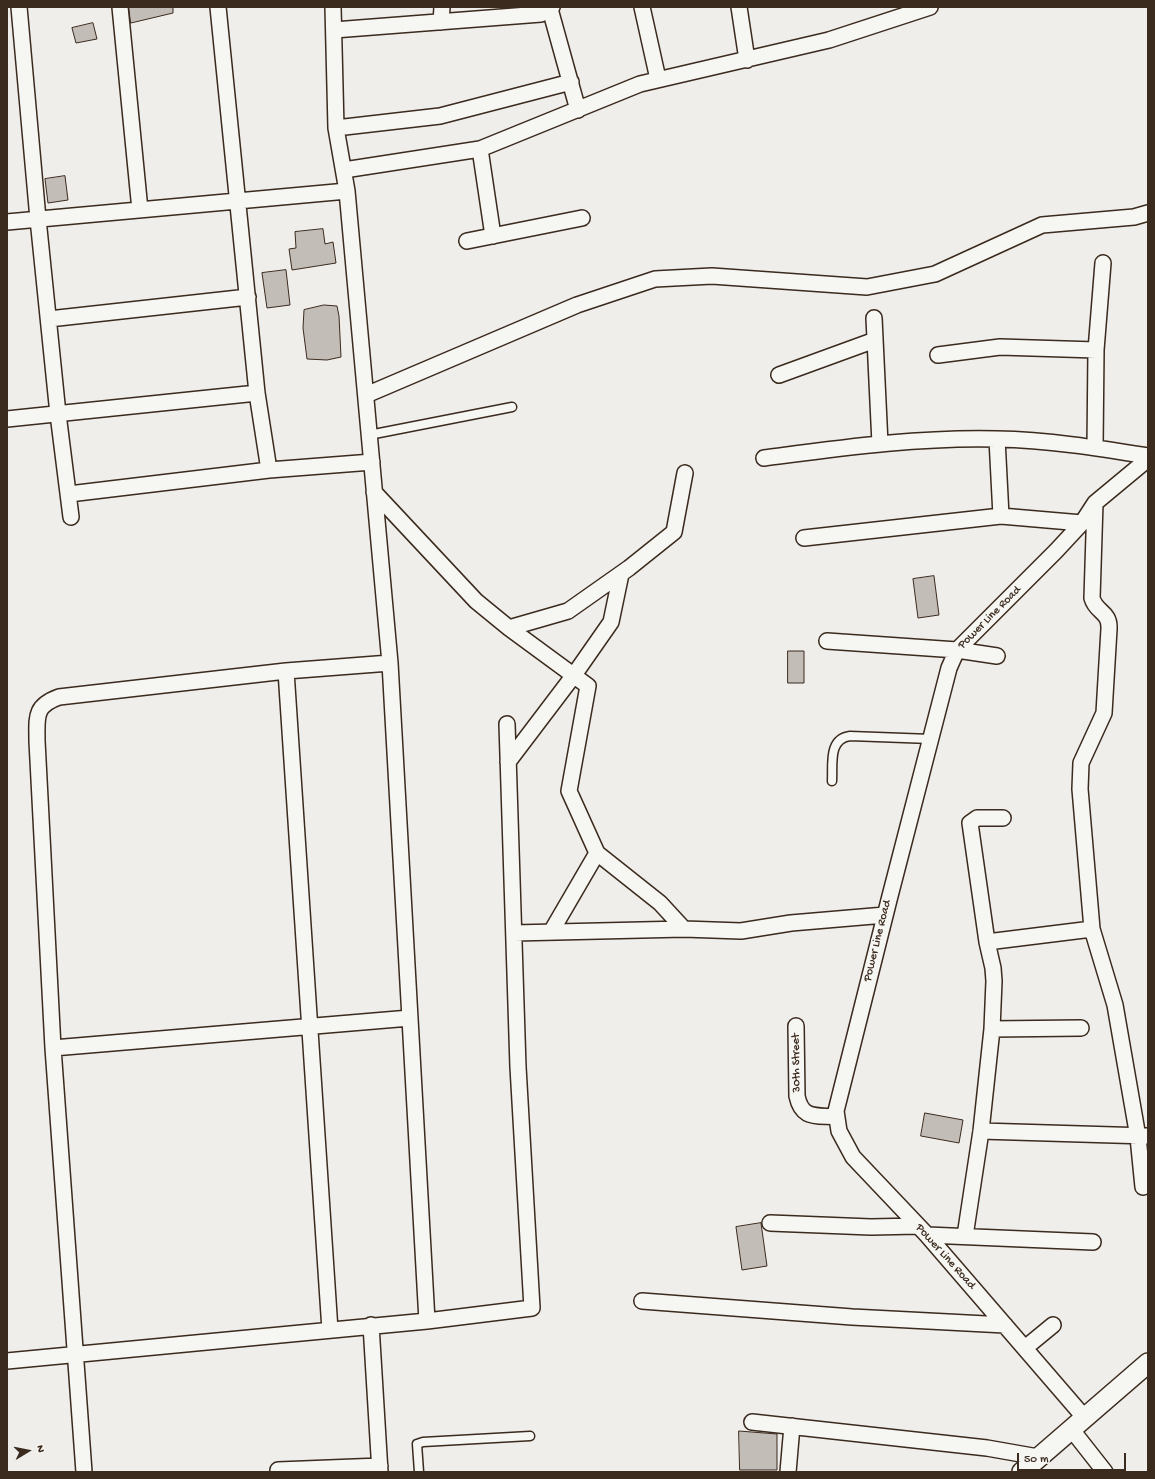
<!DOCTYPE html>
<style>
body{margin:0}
#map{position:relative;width:1155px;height:1479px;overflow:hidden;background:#efeeea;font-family:"Gochi Hand",sans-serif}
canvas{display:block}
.frame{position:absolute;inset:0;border:8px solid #3b2a1e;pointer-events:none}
.north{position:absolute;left:8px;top:1431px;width:40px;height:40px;-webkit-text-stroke:3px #f6f6f2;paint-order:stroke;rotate:80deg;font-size:11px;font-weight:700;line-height:16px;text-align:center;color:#3b2a1e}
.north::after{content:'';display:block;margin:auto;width:14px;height:18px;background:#3b2a1e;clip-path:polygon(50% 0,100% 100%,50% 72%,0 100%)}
.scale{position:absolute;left:1017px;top:1453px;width:109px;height:18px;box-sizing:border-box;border:2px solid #3b2a1e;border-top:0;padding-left:5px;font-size:12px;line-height:14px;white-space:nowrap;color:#3b2a1e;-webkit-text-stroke:3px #f6f6f2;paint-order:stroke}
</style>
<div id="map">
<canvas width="1155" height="1479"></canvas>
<div class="frame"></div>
<div class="north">N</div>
<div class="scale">50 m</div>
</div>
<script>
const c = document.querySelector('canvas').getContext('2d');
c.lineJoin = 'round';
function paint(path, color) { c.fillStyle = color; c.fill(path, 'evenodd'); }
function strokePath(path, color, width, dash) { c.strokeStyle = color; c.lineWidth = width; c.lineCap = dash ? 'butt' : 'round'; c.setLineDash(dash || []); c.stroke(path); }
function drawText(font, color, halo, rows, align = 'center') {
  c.font = font + ' "Gochi Hand",sans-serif'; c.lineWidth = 3; c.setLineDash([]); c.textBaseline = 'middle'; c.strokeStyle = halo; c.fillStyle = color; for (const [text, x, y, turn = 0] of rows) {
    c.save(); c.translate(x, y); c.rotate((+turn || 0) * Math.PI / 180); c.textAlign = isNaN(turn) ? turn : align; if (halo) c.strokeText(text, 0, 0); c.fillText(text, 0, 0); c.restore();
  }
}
const building = new Path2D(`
 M129 7H173V13L131 23Z
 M93 23 97 39 76 43 72 28Z
 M65 176 68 200 48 203 45 179Z
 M323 229 325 244 333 242 336 263 292 270 289 249 296 248 295 232Z
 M286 270 290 305 267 308 262 273Z
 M324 305 337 306 339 316 341 357 327 360 307 359 303 328 304 310Z
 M934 576 939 615 918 618 913 579Z
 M788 651H804V683H788Z
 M925 1113 963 1120 959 1143 921 1136Z
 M761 1223 767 1266 742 1270 736 1227Z
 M739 1431 777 1434V1470H740Z`);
paint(building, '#c2bdb7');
strokePath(building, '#3b2a1e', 1);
const service = new Path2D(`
 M369 435 512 407
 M832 781C833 764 828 739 850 736L931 739
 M419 1472 417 1444 423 1442 530 1436`);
const minor = new Path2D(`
 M19 7 38 219 58 414 71 517
 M120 7 140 210
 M218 7 257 393 269 470 372 462
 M642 7 658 79
 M739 7 747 60
 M550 9 578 110
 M441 22 442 7
 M334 30 541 14 552 7
 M336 128 440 116 571 82
 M480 149 493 236
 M344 170 480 149 640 84 829 40 930 7
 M7 222 347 191
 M467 241 582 218
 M874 318 880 444
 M49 319 248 297
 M938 355 1000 347 1096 350
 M779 375 875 340
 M366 395 577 305 655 279 712 276 867 287 935 274 1042 225 1134 217 1148 213
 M7 419 257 393
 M997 439 1001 516
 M1095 447 1096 350 1103 263
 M764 458C841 448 919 437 997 439 1048 440 1098 448 1148 456
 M374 492 476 601 509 628 568 611 629 568 674 532 685 473
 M69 494 269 470
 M1095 503 1092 598C1096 613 1110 611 1109 629L1104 713 1081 763 1080 789 1092 929 1115 1005 1138 1137 1143 1187
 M804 538 1001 516 1082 523
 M509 628 588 686 569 791 597 853 660 903 684 929 741 931 791 923 885 915
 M827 641 957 650 997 656
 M390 663 427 1321
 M286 671 330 1330
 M508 762 574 675 611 622 621 574
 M551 932 597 853
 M514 933 684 929
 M987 942 1092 929
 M796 1026 797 1096C802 1120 816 1115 837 1117
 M992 1029 1081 1028
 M53 1048 410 1018
 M981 1131 1147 1136
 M770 1223 871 1227 918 1226
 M927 1235 1093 1242
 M965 1236 981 1131 992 1029 994 981 993 968 987 942 970 823 977 818H1003
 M642 1301 852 1317 1005 1325
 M371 1325 380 1472
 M1025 1348 1053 1325
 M7 1361 427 1321 532 1308 518 1067 507 724
 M1084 1417 927 1235 853 1157 839 1131 836 1111 890 896 949 668 957 650 1056 551 1082 523 1095 503 1148 459
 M752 1422 987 1448 1038 1457
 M1072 1430 1105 1472
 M278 1470 380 1466
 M84 1472 53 1048 37 741C37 717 34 706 59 697L286 671 390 663 347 191 336 128 333 7
 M788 1472 792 1426`);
const tertiary = new Path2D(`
 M1022 1472 1148 1363`);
strokePath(service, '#3b2a1e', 11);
strokePath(minor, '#3b2a1e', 18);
strokePath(tertiary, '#3b2a1e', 22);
strokePath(service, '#f6f6f2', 8);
strokePath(minor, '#f6f6f2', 15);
strokePath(tertiary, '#f6f6f2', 19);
drawText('12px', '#3b2a1e', '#f6f6f2', [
 ["Power Line Road",990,618,-45],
 ["Power Line Road",878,941,-76],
 ["30th Street",797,1063,-91],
 ["Power Line Road",945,1257,48]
]);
</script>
